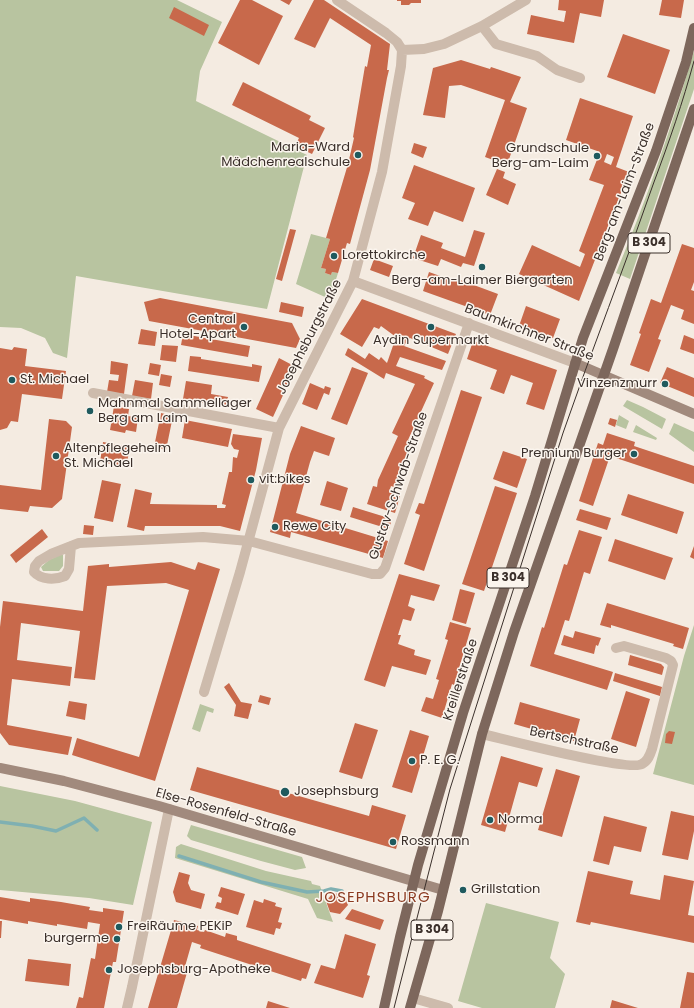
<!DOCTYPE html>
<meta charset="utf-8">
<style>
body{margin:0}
canvas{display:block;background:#f4ebe1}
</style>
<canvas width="694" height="1008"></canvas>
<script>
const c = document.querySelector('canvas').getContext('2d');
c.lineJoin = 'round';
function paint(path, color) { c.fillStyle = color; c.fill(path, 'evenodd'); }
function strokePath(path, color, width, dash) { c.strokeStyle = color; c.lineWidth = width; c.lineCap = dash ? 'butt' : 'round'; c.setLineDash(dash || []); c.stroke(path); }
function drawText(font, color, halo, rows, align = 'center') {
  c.font = font + ' Poppins,sans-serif'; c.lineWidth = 3; c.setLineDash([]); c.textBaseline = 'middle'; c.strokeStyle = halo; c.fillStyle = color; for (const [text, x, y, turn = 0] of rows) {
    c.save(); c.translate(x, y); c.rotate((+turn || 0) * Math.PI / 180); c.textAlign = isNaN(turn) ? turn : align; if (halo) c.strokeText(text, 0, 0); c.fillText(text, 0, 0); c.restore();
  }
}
paint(new Path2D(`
 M0 0H177L222 22 200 71 196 101 307 155 267 309 76 276 67 358 53 353 45 338 21 328 0 327Z
 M694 51V89L630 279 616 273C646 201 672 126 694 51Z
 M311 234 330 239 321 268 326 269 325 273 331 275 332 272 338 273 330 298 325 297 296 284Z
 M627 400 643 407 666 419 662 429 623 406Z
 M619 415 629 421 626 429 616 425Z
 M674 423 694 432V452L669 434Z
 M636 425 657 438 656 440 633 432Z
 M60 555H63V566L59 571H43L41 567 49 560Z
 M694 625V785L653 774 684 656Z
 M200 704 214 709 213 713 207 711 200 732 192 729Z
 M0 786 75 801 152 822 133 905 89 898 0 890Z
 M191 825 302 857 306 868 295 870 261 861 191 840 187 836Z
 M181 844 266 871 311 881 312 884 320 886 333 922 317 918 308 899 175 858 176 847Z
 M486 903 559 922 550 958 565 974 555 1008H482L458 1001Z`), '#b8c4a0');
strokePath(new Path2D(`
 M0 822 32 826 56 831 84 818 97 830
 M179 856 261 882 307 892 324 891 331 889 342 891`), '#7fb0b2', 3.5);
paint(new Path2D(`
 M240 0H252L283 16 259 65 218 43Z
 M280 0H292L289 5Z
 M314 0H324L390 44 387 70H389L387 78 370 170 350 244 347 243 338 273 332 272 331 275 325 273 326 269 321 268 330 239 326 238 348 164 354 138 353 137 365 66 367 67 371 45 330 18 315 48 294 39Z
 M397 0H421V3H411L409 5H401V1H397Z
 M559 0H604L601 17 580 13 574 43 527 34 531 15 564 22 566 11 558 10Z
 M662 0H684L681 18 659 15Z
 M174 7 209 25 204 36 169 18Z
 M623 34 670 50 655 94 607 77Z
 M461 60 490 69 491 67 521 77 510 102 527 108 507 165 485 157 505 100 461 85 449 86 445 118 423 115 433 68Z
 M243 82 311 116 309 120 325 128 312 154 295 146 299 138 232 105Z
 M580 98 633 116 616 167 629 172 579 301 519 274 532 245 580 267 585 254 579 251 604 185 589 180 600 152 566 140ZM607 154 614 157 611 165 604 162Z
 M414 143 427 147 423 158 411 153Z
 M414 165 475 188 463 222 434 211 428 226 408 219 415 203 402 198Z
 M497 169 505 172 503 178 516 184 508 205 486 195Z
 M290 229 296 230 282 281 276 279Z
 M474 230 485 233 474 266 463 263 461 267 441 259 438 266 413 258 421 235 443 243 441 248 465 257Z
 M682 244 694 248V282L691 290 694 291V324L681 319 684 310 671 305 658 339 661 340 649 372 630 365 641 334 639 333 651 299 661 303Z
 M374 259 393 266 389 277 370 270Z
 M429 272 454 281 455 278 498 294 490 315 423 291Z
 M160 298 292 323 300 339 296 348 149 321 144 302Z
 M362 299 456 334 448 354 410 338 407 341 404 346 446 361 442 370 400 357 396 366 425 376 424 378 434 383 408 440 414 443 394 487 391 486 389 492 400 496 395 513 367 504 373 486 377 487 378 480 398 436 392 433 415 384 386 373 384 379 345 355 348 348 365 359 369 353 379 360 381 357 387 363 396 337 381 326 379 329 374 327 362 347 340 334Z
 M281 302 304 307 302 317 279 312Z
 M526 306 560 319 553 338 519 326Z
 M141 329 157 332 155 346 138 344Z
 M183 334 250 346 248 357 181 345Z
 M684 335 694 339V354L680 349Z
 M473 341 557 370 544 410 526 404 533 383 511 375 504 394 490 389 497 370 467 359Z
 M162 345 178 346 176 362 160 360Z
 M14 347 27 349 25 366 66 371 62 399 22 394 18 422 11 421 7 428 0 430V348L12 350Z
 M190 356 201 357V359L252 367V364L262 366 259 382 188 371Z
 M279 358 296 367 273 417 256 409Z
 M111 361 128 364 124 394 107 392 109 380 118 381 119 375 110 374Z
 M150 363 161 365 159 376 148 374Z
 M352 367 368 373 347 425 331 419Z
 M667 367 694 378V397L660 383Z
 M161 374 172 376 170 387 159 385Z
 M135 380 153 383 151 399 132 396Z
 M186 381 212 385 211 394 228 397 226 407 183 399Z
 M310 383 324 389 325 386 331 388 329 395 324 393 317 410 302 404Z
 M461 390 482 397 424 571 404 564 420 515 415 513 419 503 424 504Z
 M114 406 129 409 128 416 138 418 136 432 126 430 125 433 110 430Z
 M161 413 173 416 166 450 154 447Z
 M610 418 617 420 615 427 608 424Z
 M49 419 66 421 72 427 62 499 52 508 30 506 28 512 0 509V485L41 490Z
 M185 420 232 429 228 447 182 438Z
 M301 426 335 438 329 456 314 451 310 462 296 513 388 541 383 558 291 532 290 538 270 532 290 454Z
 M607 433 635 442 634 446 694 466V484L610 456 593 506 579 501 598 443 603 445Z
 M233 434 262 438 256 470 240 531 220 526H145L144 531 127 527 135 489 152 493 150 504 217 505V508H225L226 505 222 504 229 472H232L233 457 237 458 239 450 234 449 231 444Z
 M103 442 130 447 126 467 100 462Z
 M503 451 527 459 517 488 493 479Z
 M102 480 121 484 113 522 94 518Z
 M327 481 348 488 341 511 320 505Z
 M495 486 517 493 484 591 462 584Z
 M628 494 684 512 677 534 621 515Z
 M353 507 392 519 389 529 350 517Z
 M580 509 611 518 607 530 576 520Z
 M84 525 94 526 93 535 83 534Z
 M42 529 48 537 16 563 10 555Z
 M579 530 602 537 590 574 584 572 569 621 565 620 554 654 613 672 607 690 530 666 542 627 544 628 564 564 567 565Z
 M615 539 673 558 665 580 608 561Z
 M694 546V559L690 557Z
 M171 562 195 570 198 562 220 569 155 781 72 755 77 738 139 757 189 590 166 583 107 586 95 680 74 678 80 631 21 623 17 660 72 667 70 686 12 679 7 725 72 737 68 755 9 745 0 733V627L3 601 83 611 88 566 109 564V567Z
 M399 574 440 585 434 601 411 595 408 606 415 609 411 621 403 619 398 635H401L398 644 415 650 414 655 431 660 426 675 392 666 385 687 364 680Z
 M460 589 475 593 466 624 452 620Z
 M607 603 689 628 683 649 673 646 674 644 611 625V628L600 625Z
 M450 622 471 628 454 685 452 684 442 718 421 711 426 697 433 699 439 680 436 679 448 640 445 639Z
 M575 631 601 638 598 646 596 645 594 654 561 645 564 635 573 638Z
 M630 655 661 664 664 667 662 675 628 665Z
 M615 673 662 687 660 696 613 681Z
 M229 683 241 702 252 704 248 719 234 716 236 705 224 687Z
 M626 691 650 699 636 747 611 739Z
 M260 695 271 698 269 705 258 702Z
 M69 701 87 704 85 720 66 716Z
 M520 702 580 719 574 741 514 724Z
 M355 723 378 730 362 779 339 772Z
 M410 730 429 736 412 793 392 787Z
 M669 731 675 732 672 744 665 743 666 734Z
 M501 756 543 768 537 787 519 782 505 832 481 825Z
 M197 767 369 816 372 805 406 815 396 849 190 790Z
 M556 769 580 776 562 837 538 830Z
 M671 811 694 816V831L688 860 662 855Z
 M604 816 647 827 641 852 614 846 609 865 593 861Z
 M588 871 633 881 630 894 660 900 664 875 694 881 688 915 694 916V943L591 922 590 925 576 922Z
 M179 872 190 875 188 883 191 890 205 894 201 909 176 902 173 892Z
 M461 886 467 888 466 894 460 892Z
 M221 887 245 894 238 915 215 908 217 902 221 903 222 898 218 896Z
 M333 893 344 895 348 905 340 914 330 912 326 901Z
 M0 897 30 902V898L61 902 90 907 89 910 103 912V908L124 911 116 962H113L104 1008H76L79 997 83 998 91 958 95 959 100 924 88 922 87 929 57 924V926L28 921V924L0 919Z
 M264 899 276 903 275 906 282 908 278 922 282 923 280 929 276 928 274 935 246 927 254 900 263 903Z
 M352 909 384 920 380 930 345 919Z
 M174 920 198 926 197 930 204 932 205 930 225 937 226 933 237 936V940L311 964 306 979 302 978 301 981 200 948 201 945 192 942 184 970 188 969 177 1008H148Z
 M0 921H2L1 938H0Z
 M345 934 376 944 367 975 370 976 363 998 314 983 321 965 335 969Z
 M28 959 71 964 69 986 25 981Z
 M687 972 694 973V1008H680Z
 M612 1000 638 1008H610Z
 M268 1001 290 1008H266Z`), '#c8694b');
strokePath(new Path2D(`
 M337 0 386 33 397 42 402 50
 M482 26 496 44 537 56 557 70 580 78
 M402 50 424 49 444 44 482 26 526 0
 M353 281 575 363
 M93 393 279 428
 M71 546 69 569 65 576C55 580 41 580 34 572L35 566 39 561 51 554 79 543 203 537 249 541 372 574H380L385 568 469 323
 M204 692 240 572 279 428 353 281 382 172 401 66 402 50
 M482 734C504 739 629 772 642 764 648 761 650 755 652 749L673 665 671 661 666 658 624 646 616 648
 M413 998 448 1008
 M127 1008 132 987 169 809`), '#cdbbac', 10);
strokePath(new Path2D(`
 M575 363 694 414
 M0 768 64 781 159 806 443 890`), '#a18a7d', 10);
strokePath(new Path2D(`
 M384 1008 400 937 418 865 463 713 535 496 583 338 656 151 686 62 694 28
 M410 1008 438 911 482 734 514 632 613 349 694 109`), '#7d675c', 10);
strokePath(new Path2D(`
 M394 1008 450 789 563 433C592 349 625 266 654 182 669 142 683 102 694 61`), '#3b302b', 1);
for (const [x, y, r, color] of [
 [358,155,4,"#1f5a5e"],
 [597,156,4,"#1f5a5e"],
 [334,256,4,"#1f5a5e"],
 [482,267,4,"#1f5a5e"],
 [244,327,4,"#1f5a5e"],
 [431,327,4,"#1f5a5e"],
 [12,380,4,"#1f5a5e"],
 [665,384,4,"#1f5a5e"],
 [90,411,4,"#1f5a5e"],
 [634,454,4,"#1f5a5e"],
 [56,456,4,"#1f5a5e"],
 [251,480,4,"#1f5a5e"],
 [275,527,4,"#1f5a5e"],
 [412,761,4,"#1f5a5e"],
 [285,792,5,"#1f5a5e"],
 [490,820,4,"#1f5a5e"],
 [393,842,4,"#1f5a5e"],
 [463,890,4,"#1f5a5e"],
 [119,927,4,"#1f5a5e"],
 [117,939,4,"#1f5a5e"],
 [109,970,4,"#1f5a5e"]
]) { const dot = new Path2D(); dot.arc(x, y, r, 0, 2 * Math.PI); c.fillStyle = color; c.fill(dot); strokePath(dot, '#fbf5ee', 1.5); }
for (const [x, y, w] of [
 [649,243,42],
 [508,578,42],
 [432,930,42]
]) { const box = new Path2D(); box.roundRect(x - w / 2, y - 10, w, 20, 3); c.fillStyle = '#fbf5ee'; c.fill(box); strokePath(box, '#3b302b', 1); }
drawText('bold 12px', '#3b302b', null, [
 ["B 304",649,243],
 ["B 304",508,578],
 ["B 304",432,930]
]);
drawText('13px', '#3b302b', '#fbf5ee', [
 ["Maria-Ward",350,148,"right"],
 ["Mädchenrealschule",350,163,"right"],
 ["Grundschule",589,149,"right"],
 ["Berg-am-Laim",589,164,"right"],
 ["Lorettokirche",342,256],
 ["Berg-am-Laimer Biergarten",482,281,"center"],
 ["Central",236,320,"right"],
 ["Hotel-Apart",236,335,"right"],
 ["Aydin Supermarkt",431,341,"center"],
 ["St. Michael",20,380],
 ["Vinzenzmurr",657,384,"right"],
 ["Mahnmal Sammellager",98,404],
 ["Berg am Laim",98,419],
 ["Altenpflegeheim",64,449],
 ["St. Michael",64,464],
 ["Premium Burger",626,454,"right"],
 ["vit:bikes",259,480],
 ["Rewe City",283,527],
 ["P. E. G.",420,761],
 ["Josephsburg",294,792],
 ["Norma",498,820],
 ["Rossmann",401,842],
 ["Grillstation",471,890],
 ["FreiRäume PEKiP",127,927],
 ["burgerme",109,939,"right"],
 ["Josephsburg-Apotheke",117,970]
], 'left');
drawText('13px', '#3b302b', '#fbf5ee', [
 ["Berg-am-Laim-Straße",625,192,-69],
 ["Baumkirchner Straße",529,333,21],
 ["Josephsburgstraße",310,337,-63],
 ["Gustav-Schwab-Straße",399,486,-71],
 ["Kreillerstraße",461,680,-72],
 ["Bertschstraße",574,741,12],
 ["Else-Rosenfeld-Straße",226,813,16]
]);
c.letterSpacing = '1px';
drawText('15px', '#8c3b22', '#fbf5ee', [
 ["JOSEPHSBURG",373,898]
]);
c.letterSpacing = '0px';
</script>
